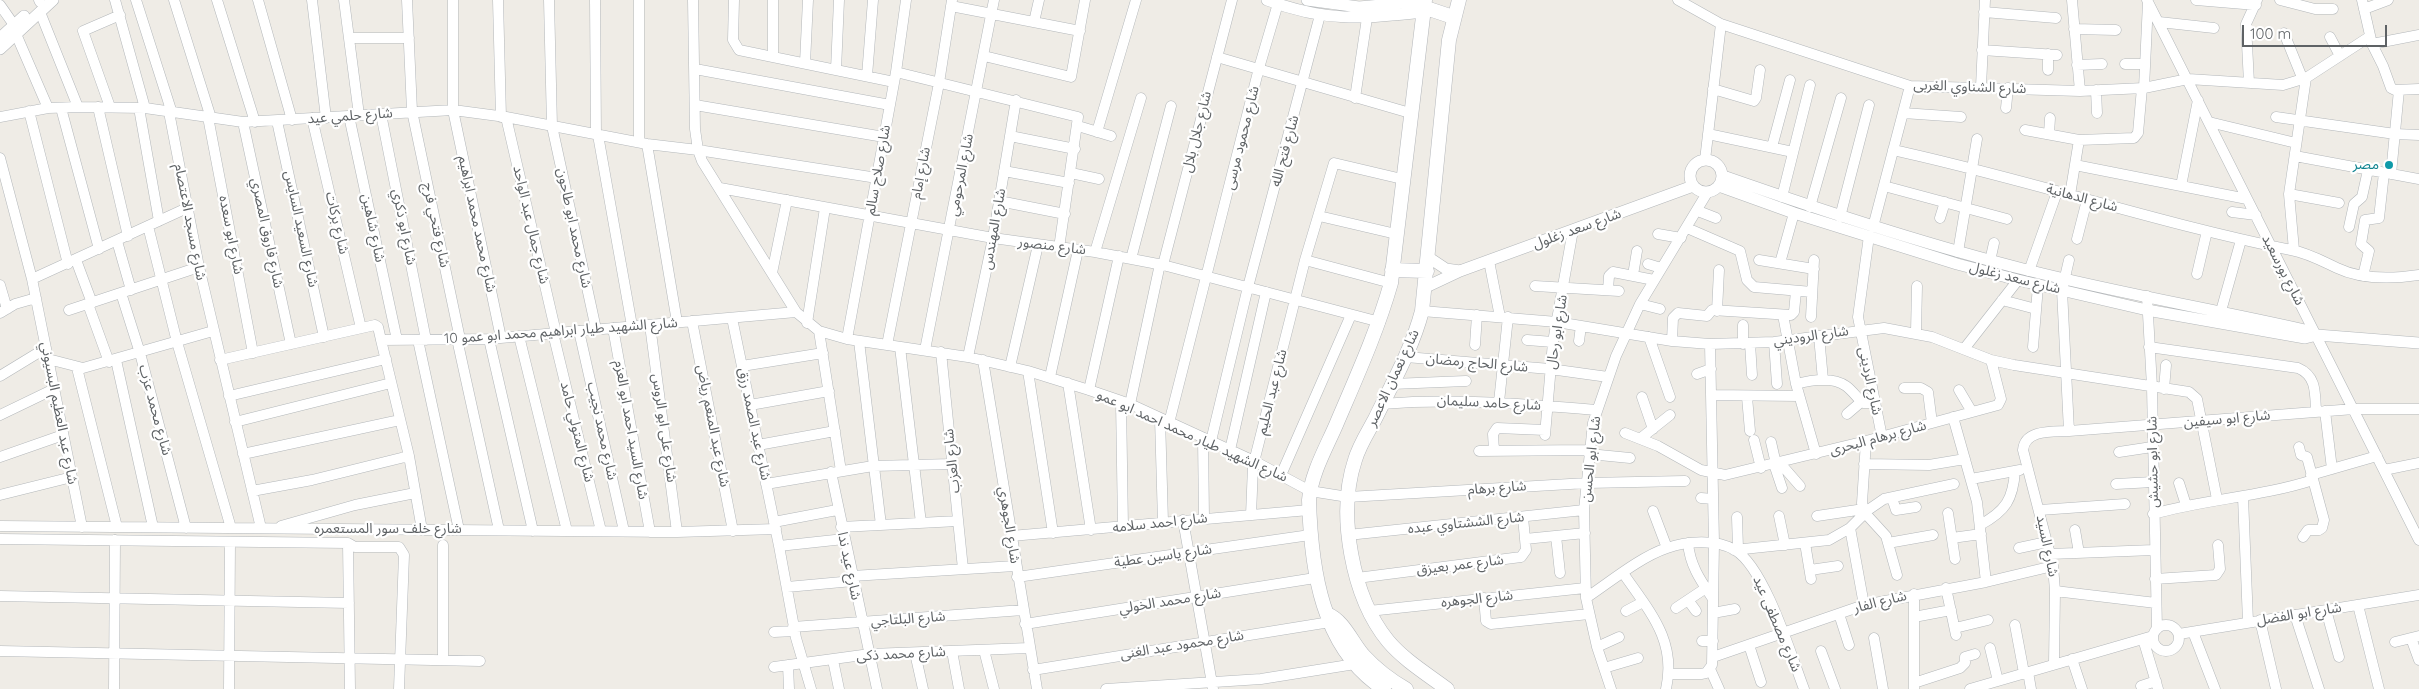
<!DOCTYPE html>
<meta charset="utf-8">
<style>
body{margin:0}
#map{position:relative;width:2419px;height:689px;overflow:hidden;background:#efece6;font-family:Quicksand,sans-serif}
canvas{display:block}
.scale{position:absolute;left:2242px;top:25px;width:145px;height:22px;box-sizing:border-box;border:2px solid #5e6265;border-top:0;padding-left:6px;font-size:15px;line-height:18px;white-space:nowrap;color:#5e6265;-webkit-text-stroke:4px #fff;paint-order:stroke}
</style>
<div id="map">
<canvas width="2419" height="689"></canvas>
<div class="scale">100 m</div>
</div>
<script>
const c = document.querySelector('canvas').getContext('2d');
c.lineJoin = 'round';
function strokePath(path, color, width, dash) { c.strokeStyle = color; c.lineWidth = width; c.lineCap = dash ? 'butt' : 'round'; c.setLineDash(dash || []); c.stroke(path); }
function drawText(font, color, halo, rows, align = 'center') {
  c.font = font + ' Quicksand,"Noto Sans Arabic",sans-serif'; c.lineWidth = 4.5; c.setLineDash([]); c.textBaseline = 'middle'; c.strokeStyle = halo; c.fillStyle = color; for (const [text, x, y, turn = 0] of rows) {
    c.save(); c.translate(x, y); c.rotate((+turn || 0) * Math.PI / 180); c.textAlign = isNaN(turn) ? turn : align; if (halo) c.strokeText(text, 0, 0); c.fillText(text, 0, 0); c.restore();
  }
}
const minor = new Path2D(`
 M39 0 40 2
 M115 0 145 108
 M136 0 172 113
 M174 0 211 118
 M217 0 255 122
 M258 0 292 120
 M312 0 326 118
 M344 0 359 115
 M407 0 412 111 460 339
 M453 0V110L501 338
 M498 0 501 117
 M549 0 552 126 596 329
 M595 0 596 135
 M693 0 695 129 698 150 702 161 796 312 819 331 847 339 968 357 1028 371 1089 390 1130 404 1254 461 1310 491 1348 497 1587 483 1685 481
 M734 0 733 40 739 50 894 82
 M1678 0 1721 24 1910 86 2080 91 2144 88 2188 79 2283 85 2306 78 2369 37
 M2072 0 2080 91
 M2147 0 2419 540
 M2196 0 2256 5
 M2280 0 2315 9H2333
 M2362 0 2372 44 2383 66 2391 88 2395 90 2419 89
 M0 5 14 25
 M951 6 1080 31
 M2364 9 2388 0
 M40 12 78 107
 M1984 12 2056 18
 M1034 22 1039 0
 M2159 22 2214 28
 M2074 29 2116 30
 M2284 33 2303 80
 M16 34 48 108
 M2330 37 2340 56
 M349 38H409
 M2372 44 2419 35
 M1982 50 2057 55
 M773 56V0
 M984 56 1071 77 1085 0
 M1217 57 1410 113
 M805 63 808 0
 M2125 64H2145
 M2077 65 2102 64
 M695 69 890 105
 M836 70 839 0
 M2048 70V54
 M896 72 1078 117 1059 248
 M867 76 873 0
 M2249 83 2246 24 2257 0
 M1981 87 1985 0
 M2144 88 2148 2
 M1713 89 1754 101 1756 98 1760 70
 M2096 90 2097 113
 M1355 98 1367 18
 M695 105 884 137
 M98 107 128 236
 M110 107 83 31 120 15
 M61 108 99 249
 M139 108 159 221
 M2006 108 2008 88
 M29 111 68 264
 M169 112 199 267 261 528
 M1903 113 1961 117
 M381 114 426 340
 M349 116 397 340
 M0 117 48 108 78 107 145 108 243 122 453 110 506 117 647 144 698 150 877 178
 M208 117 253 353
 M506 117 556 333
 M2276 117 2395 134 2419 135
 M312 118 361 328
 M277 121 324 337
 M243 122 291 344
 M2209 122 2296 143
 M1078 126 1111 136
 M2025 130 2079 140 2134 138 2138 133 2142 88
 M1097 132 1136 0
 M1708 134 1793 152
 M2049 134 2050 118
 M598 135 632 326
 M1010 136 1075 149
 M639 142V0
 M647 144 677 322
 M1772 147 1790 80
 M1893 150C2027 179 2157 223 2291 250 2308 253 2322 261 2337 268 2362 280 2392 279 2419 275
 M2295 156 2419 179
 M0 158 32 279 82 527
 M1705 160 1721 24
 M2075 165 2247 199
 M1004 171 1069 183
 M1071 173 1099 179
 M2391 174 2399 90
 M1884 186 2007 219
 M2181 186 2198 100
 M720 188 993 238 1095 252 1163 265 1380 322
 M2289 194 2339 203
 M2070 195 2079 140
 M1782 197 1810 85
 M999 201 1065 214
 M1810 207 1841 98
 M1698 211 1716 218
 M2232 212 2256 215
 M1319 216 1396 234
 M1840 217 1869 105
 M1940 218 1945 202
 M148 226 177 342 231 528
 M1873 227 1910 86
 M2349 227 2354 204 2362 197 2368 170
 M1687 228 1740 251 1747 280 1754 287 1812 292
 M1658 234 1681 238
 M1869 236 1858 317 1882 437
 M2077 239 2087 200
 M117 241 131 290
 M2294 250 2289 194 2306 78
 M1095 252 1141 98
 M1958 252 1977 139
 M1131 259 1171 106
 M76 260 92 303
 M1305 260 1391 283
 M1759 260 1814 269
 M1489 261 1500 317
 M1990 261 1994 243
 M1780 263 1794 213
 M1648 264 1661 268
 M1163 265 1232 0
 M2029 271 2057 192
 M772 273 787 200
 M2197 274 2207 231
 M1633 275 1637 251
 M2363 276 2369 251 2361 244 2365 220 2379 218 2384 173
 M32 279 187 208
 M0 285 7 309
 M1535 286 1619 291
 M1608 290 1609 276 1613 272 1654 280
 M121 293 140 353 186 528
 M2147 296 2152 387 2157 629
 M2002 300 2036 309
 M88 304 109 362
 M1640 304 1660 309
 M69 310 199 267
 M1422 311 1557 322 1672 341 1710 344 1774 342 1884 328 1932 337 1991 360 2014 365 2189 392 2197 399 2217 499
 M1717 311 1719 270
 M2221 311 2241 240
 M0 313 15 304 36 298
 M1783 315 1796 384 1816 454
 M1811 317 1814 260
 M732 318 779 546 796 638 811 689
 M692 321 733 531
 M807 323 825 208
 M650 325 677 532
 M613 328 650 532
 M579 331 624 531
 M819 331 841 471
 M1916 332 1917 286
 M553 333 601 531
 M519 336 567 531
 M1819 336 1823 380
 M1649 337 1670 397
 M457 339 499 530
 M489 339 533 531
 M847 339 896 72 906 0
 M381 340 409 456 422 530
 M418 340 459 530
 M1527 340 1553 342
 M859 341 881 525
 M1579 341 1581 326
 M1672 341 1673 318 1678 313 1707 316 1712 310 1791 315 1794 312 1796 291
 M1774 342 1777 384
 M1750 343 1752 375
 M1743 344V325
 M887 345 939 83 952 0
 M1475 345 1477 315
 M900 347 921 523
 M2033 347 2038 286
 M2149 347 2298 368C2317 376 2315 394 2316 412
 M1964 349 2018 280
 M925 350 994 0
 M941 352 963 569
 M968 357 993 238 1016 100
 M1406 357 1550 369 1608 377
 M48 359 83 368 213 331
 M116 360 153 527
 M220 360 375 325 378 327 381 340 489 339 796 312
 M983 360 1037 689
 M742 366 823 353
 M1010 367 1038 245
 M77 368 117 527
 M1028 371 1053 533
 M1697 374 1711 369
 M0 376 46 348
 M1050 377 1078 250
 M1068 383 1091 530
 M1392 384 1466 381
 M1796 384C1811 380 1832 376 1846 386 1853 391 1857 398 1863 403H1874
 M1904 388H1921L1928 392 1932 423
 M2164 389 2166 365
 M1089 390 1119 256
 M1959 390 1972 412
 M1711 395 1799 396
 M229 396 386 359
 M1642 397 1653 429
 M1747 397 1750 431
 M1121 401 1123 527
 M1499 402 1508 317
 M1130 404 1160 264
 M1382 404C1454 398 1525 404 1596 410
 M750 405 829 391
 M2325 411 2332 469
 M1847 414 1861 402
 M0 415 54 389
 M1953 417 1977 502 1986 582
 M1160 418 1163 522
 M235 422 391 383
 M1169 423 1259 68 1279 0
 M2069 431 2062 290 2069 260
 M1625 433 1658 446 1701 470 1725 475 1866 441 1998 405 2001 399 1991 360
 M1545 435 1553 342 1573 230
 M1203 438 1204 518
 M1641 438 1670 415
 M1754 440 1761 468
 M1211 441 1248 287 1320 15
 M1866 441 1862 503 1865 513 1886 536 1897 575
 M1771 442 1776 464
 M758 445 835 431
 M2299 447 2301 455 2307 457 2324 520 2322 528 2319 530H2308L2303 537
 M1230 450 1266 292
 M1479 451 1589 450
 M1494 451 1493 434 1497 428 1545 430
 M2119 452 2152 447
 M243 454 400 420
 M1589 454 1630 458
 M0 457 63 435
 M1780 463 1800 486
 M1774 464 1782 488
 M1864 464 1929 465 1965 459
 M2384 470 2419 463
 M831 472 877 689
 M1281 475 1351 315
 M2311 475 2377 456
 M1971 479 2020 470
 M2179 483 2186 505
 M766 484 873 466 952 464
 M2116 484 2153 482
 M252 491 312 480 409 456
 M0 495 72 477
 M2243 497 2248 622
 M1701 498 1713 499
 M1892 498 1896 510 1916 507
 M2040 510 2125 504
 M1653 511 1667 548
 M1948 513 1955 559
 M2153 514C2206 499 2260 497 2313 480
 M1251 515 1253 466 1305 260 1334 163 1402 179
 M1779 516 1785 545
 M1817 516 1864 509
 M1737 517 1738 549
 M1183 520 1213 689
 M774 522 837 510
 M1980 525C2006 511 2013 499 2015 471
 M0 526 677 532 776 529
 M281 526 355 505 415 493
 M841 527 958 521
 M1850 528 1864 605
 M2075 530 2079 553
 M1348 535 1584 510
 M1011 536 1309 510
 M1556 536 1560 573
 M1952 538 1981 534
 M0 539 348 543 355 547H399L404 555 399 689
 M1525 539 1585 533
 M348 543 350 689
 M1688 543C1690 566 1701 581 1713 599
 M1805 543 1811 579
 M1888 543 1933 535
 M779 546 844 539
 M2019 548 2047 542
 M1734 550 1829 540 1850 528 1868 510 1884 499 1954 484
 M2050 554 2154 550
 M1810 570 1838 566
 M1623 573C1649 611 1677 640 1666 689
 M852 576 1015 566
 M1017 577 1310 535
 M1357 578 1521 557 1526 550 1523 517
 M2155 579 2216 575 2220 569 2218 545
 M787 587 853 581
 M1946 588 1956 635
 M2055 591 2156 603
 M1914 594V689
 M0 596 349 603
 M1484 598 1486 621 1491 624 1589 614
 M1586 598C1610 582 1640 557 1667 548 1687 541 1716 539 1735 550 1765 568 1791 655 1804 689
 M1688 600 1696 611
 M2358 605 2379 689
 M1676 608 1706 588
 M2326 610 2339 657
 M1369 611 1585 588
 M1626 611 1643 602
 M1713 613 1735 609
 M1839 614 1849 645
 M2295 615 2319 689
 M1914 617 1951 610
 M2260 620 2276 689
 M1025 624 1315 578
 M2153 638a13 13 0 1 1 26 0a13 13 0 1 1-26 0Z
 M2015 625 2024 673
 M793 627 1023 610
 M1955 628 1988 620
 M774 632 794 631
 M2193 632 2215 689
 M2179 634 2419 595
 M1874 638 1883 689
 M2411 638 2419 660
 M2143 639 2158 689
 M1702 641H1713
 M2395 642 2419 636
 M1749 645 1761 682
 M1597 647 1619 637
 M1990 648 1998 681
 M984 650 994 689
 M0 651 480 661
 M952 651 959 689
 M1821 651 1835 689
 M915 653 923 689
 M1713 657 1864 605 1986 582 2053 566
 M2072 659 2082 689
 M443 660V545
 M833 660 839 689
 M2054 664 2055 591 2053 566 2023 450C2025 429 2053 432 2069 431L2354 409H2419
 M788 665 789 689
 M774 667 870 654 1029 648
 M1604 668 1638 658
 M1710 669 1719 689
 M1033 670 1330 622
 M2028 672 2031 689
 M1669 674H1701L1706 673 1712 665 1714 543 1710 344
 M1914 683 1960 668 1965 663V657L1975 654
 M2141 686 2156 681
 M114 689 115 540
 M229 689 230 542
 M1106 689 1261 679 1355 664
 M1611 689 1597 647 1586 598 1584 510 1593 423 1616 356 1640 304 1707 193
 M1970 689 2153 636`);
const tertiary = new Path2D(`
 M1267 0C1325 22 1363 19 1422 12
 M1307 0 1359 7 1425 1
 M0 38 24 16
 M0 49 53 0
 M1690 176a16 16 0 1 1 32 0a16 16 0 1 1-32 0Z
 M1723 176C1823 211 1923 244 2027 270 2118 293 2212 309 2305 330L2317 335 2419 343
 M1719 186 1794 213 1957 264 2018 280 2147 310 2305 338 2317 335
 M1428 257 1446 269 1460 271
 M1426 287 1460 271 1693 186`);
const secondary = new Path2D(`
 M1423 7 1453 17
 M1392 270 1427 271
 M1327 614C1344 621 1351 641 1363 655 1375 668 1390 680 1406 689
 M1384 689C1321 649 1311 568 1309 500 1311 474 1326 448 1336 425 1356 378 1377 332 1391 283L1425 0
 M1447 689C1427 674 1404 660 1388 641 1352 597 1337 514 1355 460 1359 446 1368 432 1375 419 1392 384 1412 349 1422 311L1449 40 1459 0`);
strokePath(minor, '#b3b7ba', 11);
strokePath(tertiary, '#b3b7ba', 12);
strokePath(secondary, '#b3b6ba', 15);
strokePath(minor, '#fff', 10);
strokePath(tertiary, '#fff', 11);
strokePath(secondary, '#fff', 14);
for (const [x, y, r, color] of [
 [2389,165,5,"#0f9aa8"]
]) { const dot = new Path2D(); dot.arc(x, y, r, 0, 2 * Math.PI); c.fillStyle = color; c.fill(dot); strokePath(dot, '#fff', 2); }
drawText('14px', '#5e6265', '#fff', [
 ["شارع الشناوي الغربى",1970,87,2],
 ["شارع حلمي عيد",350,116,-4],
 ["شارع جلال بلال",1197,132,-76],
 ["شارع محمود مرسى",1242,138,-76],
 ["شارع فتح الله",1285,151,-75],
 ["شارع صلاح سالم",878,170,-80],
 ["شارع إمام",921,173,-79],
 ["شارع المرحومي",961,175,-79],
 ["شارع الدهانية",2082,198,15],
 ["شارع مسجد الاعتصام",190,222,79],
 ["شارع بركات",337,223,77],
 ["شارع محمد محمد ابراهيم",477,224,78],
 ["شارع فتحي فرج",436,225,78],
 ["شارع جمال عبد الواحد",531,225,77],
 ["شارع ابو ذكري",404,227,79],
 ["شارع شاهين",373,228,78],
 ["شارع محمد ابو طاحون",574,228,78],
 ["شارع السعيد السايس",301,229,78],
 ["شارع المهندس",994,229,-80],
 ["شارع سعد زغلول",1577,229,-20],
 ["شارع فاروق المصري",267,233,78],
 ["شارع ابو سعده",231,235,79],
 ["شارع منصور",1052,246,7],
 ["شارع بورسعيد",2283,270,63],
 ["شارع سعد زغلول",2015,278,14],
 ["شارع الشهيد طيار ابراهيم محمد ابو عمو 10",561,331,-4],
 ["شارع ابو رحال",1557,332,-81],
 ["شارع الروديني",1811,336,-8],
 ["شارع الحاج رمضان",1477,363,5],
 ["شارع نعمان الاعصر",1393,378,-65],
 ["شارع الردينى",1870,381,78],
 ["شارع عبد الحليم",1272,392,-76],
 ["شارع حامد سليمان",1489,403,3],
 ["شارع محمد عزب",155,410,75],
 ["شارع عبد العظيم البسيوني",59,413,79],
 ["شارع ابو سيفين",2227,419,-5],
 ["شارع عبد الصمد رزق",754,424,78],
 ["شارع عبد المنعم رياض",713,426,79],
 ["شارع على ابو الروس",664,428,82],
 ["شارع السيد احمد ابو العزم",631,430,80],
 ["شارع محمد نجيب",602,431,78],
 ["شارع المتولي حامد",577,432,76],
 ["شارع الشهيد طيار محمد احمد ابو عمو",1192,436,24],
 ["شارع برهام البحرى",1878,438,-15],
 ["شارع ابو الحسن",1591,459,-83],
 ["شارع العزب",952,461,-96],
 ["شارع ابو حشيش",2153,462,-91],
 ["شارع برهام",1497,488,-4],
 ["شارع احمد سلامه",1160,523,-6],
 ["شارع الششتاوي عبده",1466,523,-6],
 ["شارع الجوهري",1009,525,81],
 ["شارع خلف سور المستعمره",388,529],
 ["شارع السيد",2047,546,78],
 ["شارع ياسين عطية",1163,556,-8],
 ["شارع عمر بعيزق",1460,565,-7],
 ["شارع عيد ندا",849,566,78],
 ["شارع الجوهره",1477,599,-6],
 ["شارع محمد الخولي",1170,601,-9],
 ["شارع الفار",1880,602,-14],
 ["شارع ابو الفضل",2299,614,-9],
 ["شارع البلتاجي",908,619,-4],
 ["شارع مصطفى عيد",1777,624,67],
 ["شارع محمود عبد الغنى",1182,645,-9],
 ["شارع محمد ذكى",901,654,-3]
]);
drawText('14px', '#0d838f', '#fff', [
 ["مصر",2379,165]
], 'right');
</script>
